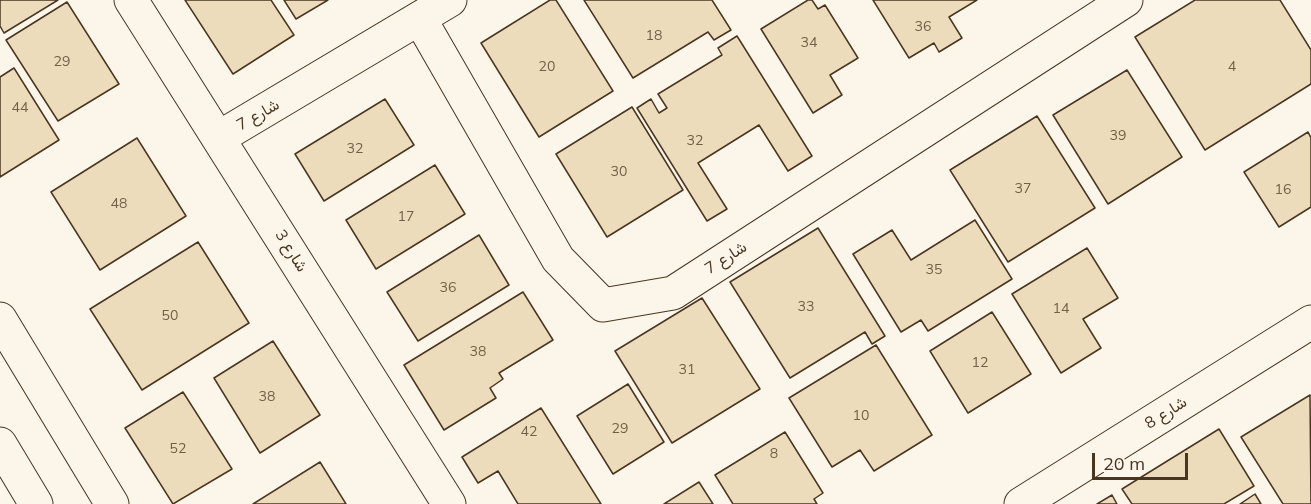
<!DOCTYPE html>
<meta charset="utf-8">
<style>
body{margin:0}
#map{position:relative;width:1311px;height:504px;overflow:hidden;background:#fbf6e9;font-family:Mulish,sans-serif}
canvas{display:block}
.scale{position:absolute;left:1092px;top:453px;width:96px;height:27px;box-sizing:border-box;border:3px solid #4a3520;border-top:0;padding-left:8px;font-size:18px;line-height:21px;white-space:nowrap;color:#4a3520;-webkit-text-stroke:4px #fbf6e9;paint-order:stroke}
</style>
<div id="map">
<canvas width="1311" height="504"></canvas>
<div class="scale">20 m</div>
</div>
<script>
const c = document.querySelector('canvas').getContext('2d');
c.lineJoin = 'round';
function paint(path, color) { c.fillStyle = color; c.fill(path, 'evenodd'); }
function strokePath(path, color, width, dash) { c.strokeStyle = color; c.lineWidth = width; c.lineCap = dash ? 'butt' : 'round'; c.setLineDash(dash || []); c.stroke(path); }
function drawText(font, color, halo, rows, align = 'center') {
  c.font = font + ' Mulish,Vazirmatn,sans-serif'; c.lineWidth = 4.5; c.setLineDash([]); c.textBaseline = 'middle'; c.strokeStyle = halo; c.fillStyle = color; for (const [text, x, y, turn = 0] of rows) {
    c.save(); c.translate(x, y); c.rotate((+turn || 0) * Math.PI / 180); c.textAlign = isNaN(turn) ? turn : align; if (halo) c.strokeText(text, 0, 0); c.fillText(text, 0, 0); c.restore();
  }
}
const building = new Path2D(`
 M0 0H58L4 33 0 26Z
 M185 0H271L294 35 233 74Z
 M284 0H328L296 19Z
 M550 0H556L613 91 539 137 481 43Z
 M584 0H712L731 30 714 40 708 32 633 78Z
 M808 0H812L818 9 825 5 858 58 830 75 842 95 813 113 761 29Z
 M873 0H977L949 17 962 38 939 52 934 43 909 58Z
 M1195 0H1280L1311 50V84L1205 150 1135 37Z
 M67 2 119 84 58 121 6 40Z
 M737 36 812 156 788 171 759 125 698 163 727 209 707 221 637 108 651 99 659 113 667 108 658 94 722 55 718 48Z
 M14 68 59 140 0 177V77Z
 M1127 70 1182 157 1108 204 1053 115Z
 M385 99 414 145 324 201 295 154Z
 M632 107 683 190 607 237 556 154Z
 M1037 116 1095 208 1008 262 950 170Z
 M1308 132 1311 138V207L1279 227 1244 172Z
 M137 138 186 216 100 270 51 192Z
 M435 165 465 214 376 269 346 220Z
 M975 220 1012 279 928 331 921 320 901 332 853 254 892 230 911 260Z
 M818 228 885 336 872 344 865 332 790 378 730 282Z
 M479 235 509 285 418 341 387 292Z
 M198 242 249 323 142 390 90 309Z
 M1087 248 1118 298 1083 319 1101 348 1061 373 1012 294Z
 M523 292 553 340 499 373 503 379 490 388 496 398 444 430 404 365Z
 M702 298 760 389 672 443 615 351Z
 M992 312 1031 374 968 413 930 351Z
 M273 341 320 415 260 453 214 378Z
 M876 345 932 435 874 471 860 450 832 467 789 398Z
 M628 384 664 442 613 474 577 416Z
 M183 392 232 469 173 504 125 428Z
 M1310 395 1311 504H1283L1241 437Z
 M541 408 601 504H518L498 471 478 483 462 457Z
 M1219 429 1254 486 1224 504H1132L1122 489Z
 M785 432 823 493 814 499 817 504H733L715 475Z
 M320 462 346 504H253Z
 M699 482 713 504H664Z
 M1255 494 1261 504H1240Z
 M1112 495 1117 504H1097Z`);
paint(building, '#ecdcbc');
strokePath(building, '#4a3520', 1.5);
const minor = new Path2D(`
 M131 0 449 504
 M420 19 558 259 603 305 673 293 1126 0
 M220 137 450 0
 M0 319 112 504
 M0 444 36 504
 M1021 504 1311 322`);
strokePath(minor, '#4a3520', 35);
strokePath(minor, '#fbf6e9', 33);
drawText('14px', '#725f47', null, [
 ["36",923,27],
 ["18",654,36],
 ["34",809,43],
 ["29",62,62],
 ["20",547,67],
 ["4",1232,67],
 ["44",20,108],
 ["39",1118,136],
 ["32",695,141],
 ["32",355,149],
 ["30",619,172],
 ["37",1023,189],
 ["16",1283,190],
 ["48",119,204],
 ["17",406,217],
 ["35",934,270],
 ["36",448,288],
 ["33",806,307],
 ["14",1061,309],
 ["50",170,316],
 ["38",478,352],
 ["12",980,363],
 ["31",687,370],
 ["38",267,397],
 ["10",861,416],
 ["29",620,429],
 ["42",529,432],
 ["52",178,449],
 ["8",774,454]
]);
drawText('16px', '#4a3520', '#fbf6e9', [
 ["شارع 7",258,115,-30],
 ["شارع 3",291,251,58],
 ["شارع 7",726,258,-33],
 ["شارع 8",1166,413,-32]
]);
</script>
